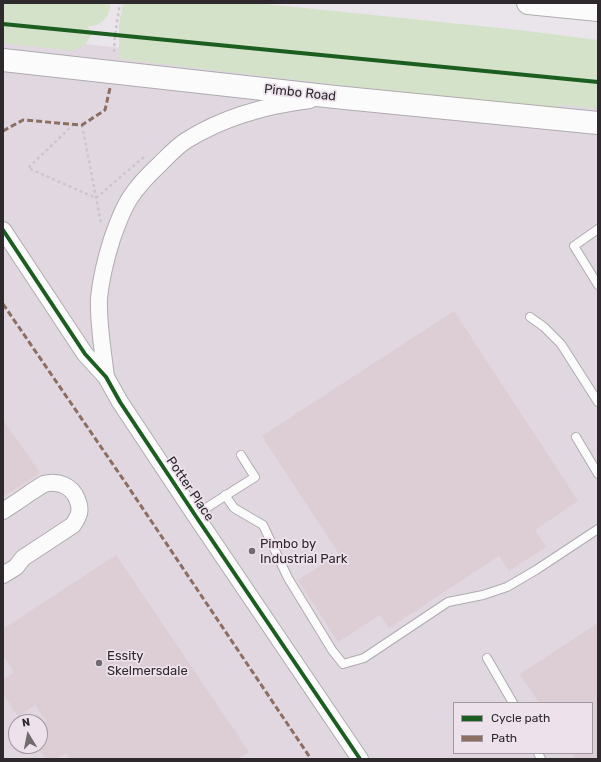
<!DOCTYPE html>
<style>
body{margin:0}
#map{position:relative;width:601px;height:762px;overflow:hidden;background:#eae5ea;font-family:Rubik,sans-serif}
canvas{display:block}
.frame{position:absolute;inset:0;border:4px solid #2d292d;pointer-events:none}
.legend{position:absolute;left:453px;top:702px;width:140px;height:52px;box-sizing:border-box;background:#ede2ec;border:1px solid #a098a0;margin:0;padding:5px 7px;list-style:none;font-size:12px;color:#2d292d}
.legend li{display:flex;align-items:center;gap:8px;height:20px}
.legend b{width:20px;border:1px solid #a098a0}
.north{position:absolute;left:8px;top:714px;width:40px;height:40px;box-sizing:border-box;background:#ede2ec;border:1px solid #a098a0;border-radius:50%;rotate:350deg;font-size:11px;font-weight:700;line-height:16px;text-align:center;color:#2d292d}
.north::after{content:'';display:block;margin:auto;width:14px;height:18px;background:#6f6b6f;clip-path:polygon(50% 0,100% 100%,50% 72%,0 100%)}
</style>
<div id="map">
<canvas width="601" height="762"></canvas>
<div class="frame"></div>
<ul class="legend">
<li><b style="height:5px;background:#1b5e20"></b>Cycle path</li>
<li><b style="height:5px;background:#8d6e63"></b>Path</li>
</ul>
<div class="north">N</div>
</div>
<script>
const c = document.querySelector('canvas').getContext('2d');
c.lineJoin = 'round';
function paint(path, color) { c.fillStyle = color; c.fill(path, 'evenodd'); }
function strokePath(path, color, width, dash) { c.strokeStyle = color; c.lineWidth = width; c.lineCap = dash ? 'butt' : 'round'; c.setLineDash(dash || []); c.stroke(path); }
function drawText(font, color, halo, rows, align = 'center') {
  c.font = font + ' Rubik,sans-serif'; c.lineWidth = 3.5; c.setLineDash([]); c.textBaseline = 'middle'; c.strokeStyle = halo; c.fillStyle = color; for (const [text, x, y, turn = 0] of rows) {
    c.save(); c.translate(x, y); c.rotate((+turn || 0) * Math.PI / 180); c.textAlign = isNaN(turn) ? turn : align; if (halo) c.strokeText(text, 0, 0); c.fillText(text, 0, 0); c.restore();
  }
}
paint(new Path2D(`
 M3 35 598 101V759H3ZM454 703H592V753H454ZM16 722H40V746H16Z`), '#e1d7e1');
paint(new Path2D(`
 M3 3H110C111 16 101 27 88 26L91 35 86 44 73 51 3 43Z
 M123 3H256L519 30 598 40V109L562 105 551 110 119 59V25Z`), '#d4e2c9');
paint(new Path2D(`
 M454 311 578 501 535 530 546 547 509 571 499 556 389 628 380 615 338 642 298 580 339 554 262 436Z
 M3 420 40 473 3 497Z
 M116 555 249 752 238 759H70L66 753 56 759H46L37 746H40V726L46 721 35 705 18 716 3 694V680L14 672 3 655V629Z
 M598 623V759H576L572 753H592V703H539L520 674Z`), '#ddcdd4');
const lane = new Path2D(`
 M598 229 574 246 598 285
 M530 317 544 327 561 344 598 402
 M576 437 598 474
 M225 495 234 508 263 525 288 578 332 650 343 664 364 658 448 602 483 595 507 587 536 570 598 529
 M195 515 255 477 249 468 241 455
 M487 658 513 703
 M538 753 541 759`);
const street = new Path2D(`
 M3 230 85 354 106 377 120 402 195 515 360 759
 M106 377C103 351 98 324 99 298 101 278 106 258 112 239 117 225 122 210 130 198 139 184 148 175 160 164 168 156 177 146 187 140 224 117 268 105 310 100
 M3 511C12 505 22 499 31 492 35 490 40 486 44 484 58 480 72 486 77 499 82 510 79 516 73 525L23 558 16 567 3 575`);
const secondary = new Path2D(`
 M3 60 335 97 598 123`);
const highway = new Path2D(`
 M528 3 598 10`);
strokePath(lane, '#afabaf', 10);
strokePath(street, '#afabaf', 18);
strokePath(secondary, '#afabaf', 24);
strokePath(highway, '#afabaf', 24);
strokePath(new Path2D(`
 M114 52 115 35 120 3
 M74 124 28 168 96 198 145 156
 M82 125 101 223`), '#cac7c9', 2.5, [3, 3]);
strokePath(lane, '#fcfbfc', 8);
strokePath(street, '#fcfbfc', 16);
strokePath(secondary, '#fcfbfc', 22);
strokePath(highway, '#fcfbfc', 22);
strokePath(new Path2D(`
 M3 131 23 120 82 125 105 110 110 88
 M3 304 125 482 311 759`), '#8d6e63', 3, [6, 3]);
strokePath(new Path2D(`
 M3 24 598 82
 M3 230 85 354 106 377 120 402 195 515 360 759`), '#1b5e20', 4);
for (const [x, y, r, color] of [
 [252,551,4,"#6f6b6f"],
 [99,663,4,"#6f6b6f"]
]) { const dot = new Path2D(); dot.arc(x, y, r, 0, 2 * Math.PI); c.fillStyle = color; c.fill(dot); strokePath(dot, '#ede2ec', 1.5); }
drawText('13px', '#2d292d', '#ede2ec', [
 ["Pimbo Road",300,93,6],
 ["Potter Place",190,489,56]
]);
drawText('13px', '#2d292d', '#ede2ec', [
 ["Pimbo by",260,544],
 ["Industrial Park",260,559],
 ["Essity",107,656],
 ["Skelmersdale",107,671]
], 'left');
</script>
